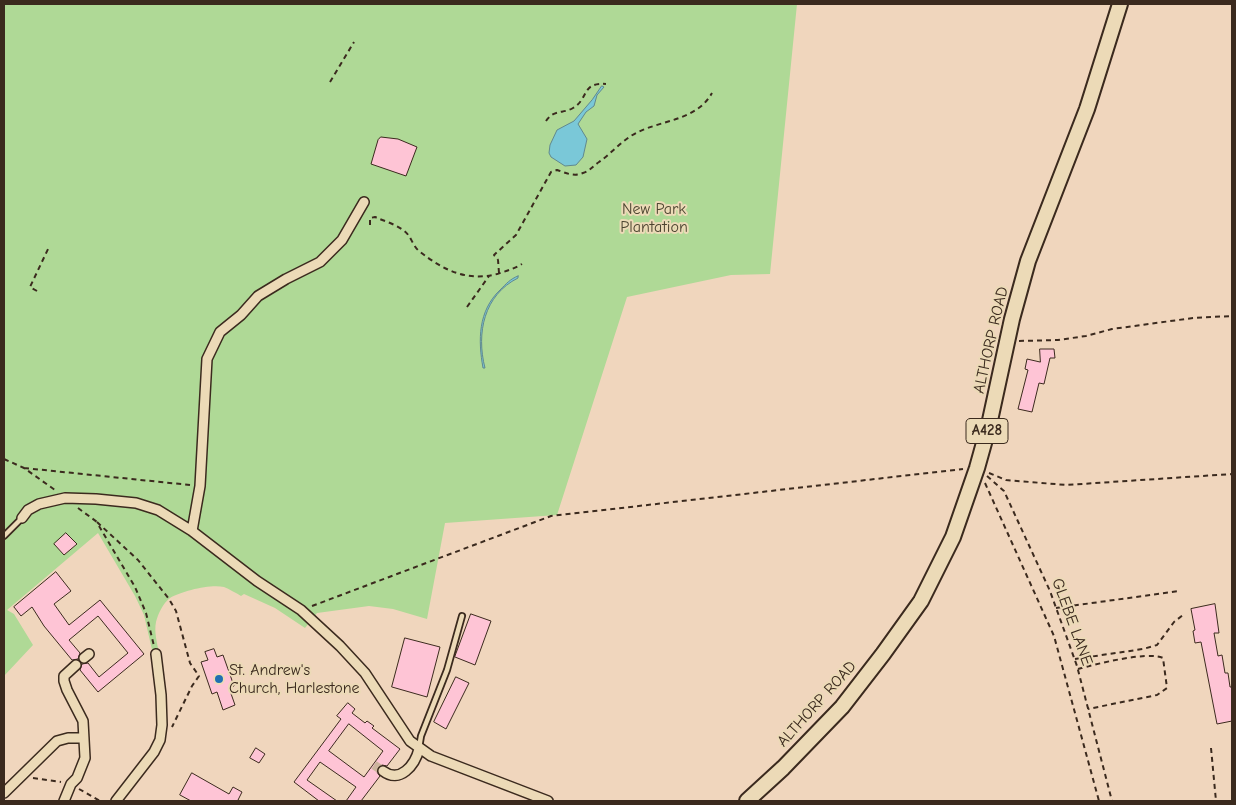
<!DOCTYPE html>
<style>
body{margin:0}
#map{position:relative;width:1236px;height:805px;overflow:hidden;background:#f0d6bd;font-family:"Comic Neue",sans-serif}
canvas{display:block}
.frame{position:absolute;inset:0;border:5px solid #3b2a1e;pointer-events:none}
</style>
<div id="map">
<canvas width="1236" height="805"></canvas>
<div class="frame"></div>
</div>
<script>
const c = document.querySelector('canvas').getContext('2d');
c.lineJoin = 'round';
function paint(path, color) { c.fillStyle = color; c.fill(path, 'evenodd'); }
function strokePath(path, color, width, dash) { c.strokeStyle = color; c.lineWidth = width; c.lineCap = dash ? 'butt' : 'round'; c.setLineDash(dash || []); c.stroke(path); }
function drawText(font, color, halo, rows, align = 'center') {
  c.font = font + ' "Comic Neue",sans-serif'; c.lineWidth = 4; c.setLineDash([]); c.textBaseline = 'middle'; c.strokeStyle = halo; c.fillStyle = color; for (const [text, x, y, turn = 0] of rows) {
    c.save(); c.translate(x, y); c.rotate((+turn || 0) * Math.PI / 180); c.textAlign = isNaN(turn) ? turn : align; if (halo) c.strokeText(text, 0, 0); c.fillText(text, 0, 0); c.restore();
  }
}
paint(new Path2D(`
 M4 4H797L770 274 731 275 627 297 557 515 445 523 427 619 393 609 369 606 317 613 305 628 275 608 244 594 241 596C236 593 229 589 224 587 210 584 182 591 170 598 163 603 158 614 156 622 154 632 157 642 159 653L153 654 144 615 135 596 98 533 7 610 14 614 33 645 4 676Z`), '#afd996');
const water = new Path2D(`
 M602 86 604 87 597 95 594 106 586 112 578 124 587 139 583 157 576 165 565 166 551 157 549 153 550 145 557 130 574 121 592 100Z
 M518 276V278C484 295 476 333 485 368H483C478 340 478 311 500 290 506 284 510 279 518 276Z`);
paint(water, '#7ac8d8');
strokePath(water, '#61898e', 1);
const building = new Path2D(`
 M381 137 398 139 417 147 406 176 371 164 378 140Z
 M1040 349H1054L1055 358H1050L1044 384 1039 383 1032 412 1018 409 1028 370 1025 369 1027 359 1040 362Z
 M66 533 77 544 64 555 54 544Z
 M56 572 71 591 54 604 69 625 100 600 144 654 98 692 80 670 82 664 88 663 99 677 128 653 98 616 69 640 80 653 78 659 72 660 44 626 32 607 21 616 14 607Z
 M1215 604 1219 633H1214L1218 656 1222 655 1225 673H1228L1230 687H1232V721L1217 724 1201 642 1195 643 1193 631 1195 630 1191 609Z
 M471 614 491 621 475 665 455 657Z
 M405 638 440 647 427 697 392 687Z
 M214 649 217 657 223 655 234 686 229 688 235 705 223 710 217 692 212 694 201 662 208 660 205 652Z
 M456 677 469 683 446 729 434 722Z
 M348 703 355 709 352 713 365 723 367 721 374 726 372 728 400 749 387 766 382 765 378 768 377 772 380 776 361 801H346L356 787 320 762 307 780 337 801H319L294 782 341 719 337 716ZM349 724 383 751 364 777 329 751Z
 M256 748 265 754 259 763 250 758Z
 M192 773 229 794 233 787 242 792 238 800 241 801H191L180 795Z`);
paint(building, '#fec4d5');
strokePath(building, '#3b2a1e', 1);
strokePath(new Path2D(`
 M374 765 383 771`), '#ccb49d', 9, [9, 4.5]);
const lane = new Path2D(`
 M4 536 22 518
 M419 748 421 736 447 670 462 616`);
const street = new Path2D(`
 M22 518 28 510 39 504 65 498 96 499 136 503 158 510 192 531 257 581 301 610 340 646 365 673 410 741 431 756 548 801
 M192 531 200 486 207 359 220 332 241 315 258 296 286 279 320 262 342 240 364 202
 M84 658 89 654
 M383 771C400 784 415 765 419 749
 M4 793 57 741 68 738H84
 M64 801 71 784 77 778 85 758 83 721 67 690 64 681V676L76 665
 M116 801 154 752 160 740 162 725 161 695 156 654`);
const primary = new Path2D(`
 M747 801 783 768 842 707 883 654 921 601 953 537 977 468 989 425 1012 319 1028 261 1087 109 1120 4`);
strokePath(lane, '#3b2a1e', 8);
strokePath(street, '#3b2a1e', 12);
strokePath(primary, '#3b2a1e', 18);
strokePath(new Path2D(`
 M330 82 354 42
 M546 121C554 109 563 114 573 108 589 99 581 82 606 84
 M370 225V218L375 217C384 221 395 224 403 230 411 235 412 245 419 251 443 270 467 282 497 274 506 271 514 269 522 264
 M499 273 498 260 494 255 516 235 551 172 557 170C566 173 574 177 583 173 590 171 593 166 599 162 612 153 623 139 638 132 663 120 697 120 712 93
 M37 291 30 287 49 247
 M467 307 489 276
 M1019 341 1058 340 1086 336 1112 329 1193 318 1232 316
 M4 459 24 468 55 490
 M24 468 190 485
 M989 473 1006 480 1066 485 1232 474
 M987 476 1004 491 1050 591 1077 666 1112 801
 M985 483 1054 636 1099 801
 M78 508 97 522
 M97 522 138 560 169 599 176 611 190 663 199 676 192 686 172 727
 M99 526 135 587 146 613 154 646
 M312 606 551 516 963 469
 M1056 608 1179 591
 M1075 659 1143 649 1157 645 1174 622 1183 615
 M1078 669C1096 664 1147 651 1163 658L1167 688 1157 695 1088 709
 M1211 748 1216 801
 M33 778 61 782
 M79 789 100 801`), '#3b2a1e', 2, [5, 4]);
strokePath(lane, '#ecdab7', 4.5);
strokePath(street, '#ecdab7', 9);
strokePath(primary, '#ecdab7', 14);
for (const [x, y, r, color] of [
 [219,679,5,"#1f6fb2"]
]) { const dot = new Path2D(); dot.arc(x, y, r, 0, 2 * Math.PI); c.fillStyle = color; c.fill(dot); strokePath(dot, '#ecdab7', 2); }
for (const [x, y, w] of [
 [987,431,42]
]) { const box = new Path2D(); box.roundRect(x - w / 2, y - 12.5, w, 25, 4); c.fillStyle = '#ecdab7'; c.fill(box); strokePath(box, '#3b2a1e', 1); }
drawText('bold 15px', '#3b2a1e', null, [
 ["A428",987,431]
]);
drawText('16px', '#4c4430', '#ecdab7', [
 ["New Park",654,209],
 ["Plantation",654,227]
]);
drawText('16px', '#3b2a1e', '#ecdab7', [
 ["ALTHORP ROAD",991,340,-77],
 ["GLEBE LANE",1072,622,70],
 ["ALTHORP ROAD",817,704,-48]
]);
drawText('16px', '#3b2a1e', '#ecdab7', [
 ["St. Andrew's",229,670],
 ["Church, Harlestone",229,688]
], 'left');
</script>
